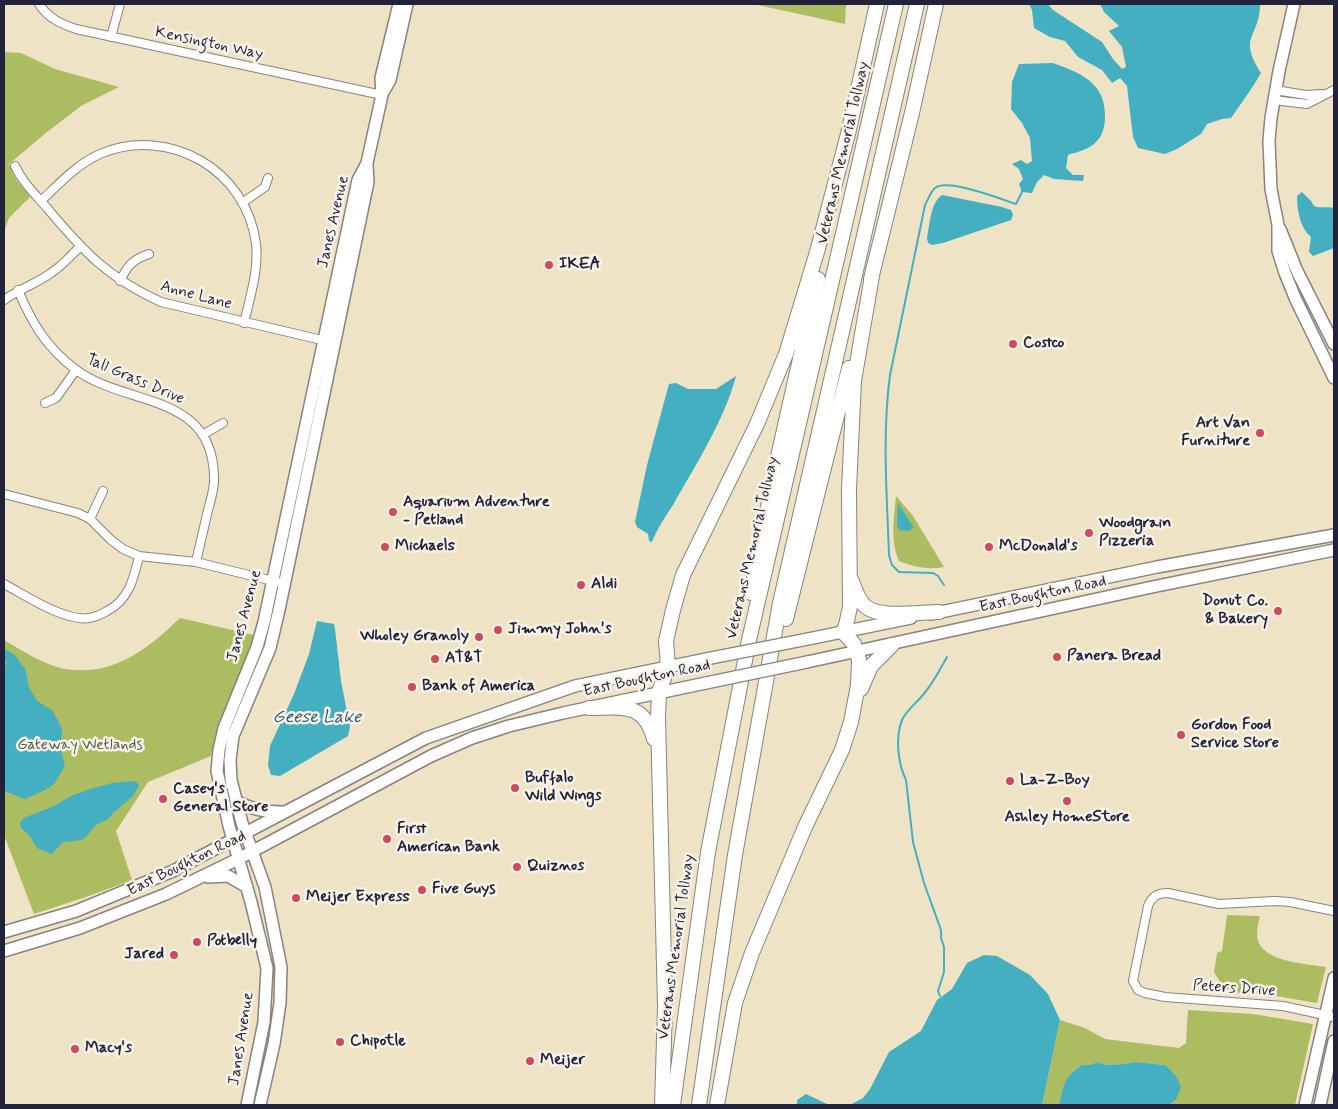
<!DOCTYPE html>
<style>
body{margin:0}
#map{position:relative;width:1338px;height:1109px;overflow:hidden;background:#efe3c6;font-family:Mynerve,sans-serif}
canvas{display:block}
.frame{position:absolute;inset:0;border:5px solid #22223b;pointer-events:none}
</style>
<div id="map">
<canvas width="1338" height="1109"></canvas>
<div class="frame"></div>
</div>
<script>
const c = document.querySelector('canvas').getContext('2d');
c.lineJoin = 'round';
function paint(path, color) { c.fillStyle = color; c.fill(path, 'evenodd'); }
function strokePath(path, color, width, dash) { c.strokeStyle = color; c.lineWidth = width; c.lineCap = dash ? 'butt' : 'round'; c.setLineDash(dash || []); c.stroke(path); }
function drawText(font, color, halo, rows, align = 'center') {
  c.font = font + ' Mynerve,sans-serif'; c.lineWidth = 5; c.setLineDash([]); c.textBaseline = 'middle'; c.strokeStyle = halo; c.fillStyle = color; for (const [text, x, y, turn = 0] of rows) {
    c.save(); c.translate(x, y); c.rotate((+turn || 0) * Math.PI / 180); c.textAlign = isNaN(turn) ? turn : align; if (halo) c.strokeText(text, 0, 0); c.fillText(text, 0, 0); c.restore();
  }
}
paint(new Path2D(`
 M753 4H846L845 24Z
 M4 52 21 53 55 69 119 87 81 106 47 132 9 164 15 178 30 197 9 218 4 232Z
 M896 496 913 516 944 567C928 570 914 567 899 561 890 540 894 517 896 496Z
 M180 618 254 635C242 676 219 714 211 756L148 782 116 831 132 880 89 896 34 914 4 835V640C19 649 48 667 66 669 113 677 149 648 180 618Z
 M1227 915 1260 916C1258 924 1255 935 1259 943 1267 962 1308 964 1326 967L1317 1003 1270 995 1218 991 1219 980 1214 972 1217 953 1222 951Z
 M1188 1010 1253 1014 1313 1024 1295 1105H1168L1176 1100 1165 1065 1136 1062 1124 1064 1107 1065 1097 1062 1090 1065H1082C1064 1077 1064 1085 1059 1105H1042L1060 1020 1085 1028 1105 1039 1179 1048 1186 1043Z`), '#acbc60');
paint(new Path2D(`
 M1029 4H1048L1053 10 1102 42 1113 59 1122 69 1126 67 1122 47 1109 31 1119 26 1104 12 1100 4H1260C1260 38 1237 35 1261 73 1252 89 1241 103 1231 118L1222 119 1207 124 1201 134 1177 149 1165 154 1138 148 1133 137 1127 86 1120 78 1112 83 1102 70 1078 57 1065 41 1050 37 1034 28 1032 10Z
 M1053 63C1081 73 1106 83 1105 117 1105 125 1103 136 1096 142 1090 149 1077 152 1068 155L1066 168 1073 175H1084L1083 181 1054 179 1044 175 1037 182 1032 193 1022 192 1019 184 1023 179 1019 169 1012 164 1021 160 1027 164 1032 161 1030 138 1022 123 1011 109 1012 82 1019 64Z
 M1302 192 1311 201 1314 206C1321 209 1327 206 1334 208V248L1313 256 1309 252 1311 237C1300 228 1297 210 1297 196Z
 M942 195 1002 207 1011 210 1013 215 1011 220 943 243 932 245 928 243 927 238C930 224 930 204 942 195Z
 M736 376C725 419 695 466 673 505 665 517 657 529 652 542L649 541 648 534 637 527 635 522 647 465 669 384 676 383 688 389H716Z
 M898 503 914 528 908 531 899 530 897 525Z
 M317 621 334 624 335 629 341 681 350 727 348 736 280 776 271 775 268 765 270 746 294 694 309 654Z
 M4 649 14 654 25 669 29 687 37 701 53 711 62 729 61 750 65 766 54 784 45 790 25 799 4 791V668L7 662 4 661Z
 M132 781 137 782 139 786 133 796 113 813 108 819 96 825 84 839 76 841 63 842 52 854 37 848 29 835 21 828 20 822 24 818 54 806 71 796 90 789 112 783Z
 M984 955 997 956 1030 975 1048 994 1060 1020 1042 1105H850L863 1098 870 1089 889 1052 921 1031 937 1000 952 989 967 963Z
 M1097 1062 1107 1065 1124 1064 1136 1062 1165 1065 1176 1076 1181 1087 1176 1100 1168 1105H1059C1064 1084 1063 1078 1082 1065H1090Z
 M806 1094 829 1105H797V1100Z`), '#43afc0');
strokePath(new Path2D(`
 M944 585 938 576 933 573 899 572 892 565 889 555C887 496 882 435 890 375L925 205C928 200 931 191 935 188 948 178 1001 199 1016 204L1023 190
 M940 996 938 991 944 972V947L941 938V930L924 883 913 842 906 780C898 764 895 737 902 720 906 711 916 703 922 696 933 684 939 671 947 657`), '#43afc0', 2);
const street = new Path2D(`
 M39 4C48 18 61 24 76 29L382 95
 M111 37 120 4
 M1275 90 1306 95 1322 94
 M1273 100 1307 104 1334 90
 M15 166C23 183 35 194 47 208 84 252 108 278 161 302L326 341
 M41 201C59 184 77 164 100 154 169 125 247 170 256 244 259 270 250 297 244 323
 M242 203 265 187 268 178
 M120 281C128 265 132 260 149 254
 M18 290C32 323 46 347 75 369 124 407 212 391 214 476 215 487 211 499 208 510 204 527 200 544 196 562
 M4 300C19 289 36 284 51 273 62 266 71 255 80 247
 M45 403 56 398 76 370
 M204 434 223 423
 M4 494 78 513 90 519 110 539 123 549 139 556 196 562 285 584
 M90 519 103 491
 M4 584C25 595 65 622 89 618 96 617 102 614 107 611 129 600 134 578 139 556
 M1334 911 1290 902 1275 901 1219 904 1168 893C1158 893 1152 896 1148 906L1133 981 1138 990 1145 993 1165 997 1283 1006 1334 1017`);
const secondary = new Path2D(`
 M1294 4 1279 71 1271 118 1269 141 1271 189 1278 225V251L1285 273 1296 300 1334 378
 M382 94 390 80 407 4
 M1280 229 1297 271 1334 344
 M931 614 1157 567 1334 535
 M808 639 911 618
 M807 662 1152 587 1334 550
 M236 801C253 810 266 812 285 812
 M208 877 228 876 247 887
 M4 932 76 911 173 871 426 738 575 686 711 658
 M4 951 80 928 166 894 238 859 431 756 472 738 509 726 563 713 706 683
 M247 1105 264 1022 267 968 251 902 229 826 217 771 219 750 224 728 257 647 264 622 358 180 367 163 382 95 381 78 399 4
 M260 1105 274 1044 280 1003 281 967 265 887 242 823 231 780 230 760 233 736 270 648 279 610 368 182 367 165
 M1305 1105 1334 978
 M1320 1105 1334 1041`);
const highway = new Path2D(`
 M871 279 912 113 936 4
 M852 581C855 589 858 600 865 606 879 619 920 612 939 612
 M751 593 777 461 818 279
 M786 619 849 368
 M861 689 871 666 892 645
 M589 708C621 708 644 701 654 739
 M662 1105 665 1007 658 717 659 692 668 667 666 641 673 610 683 575 757 424 786 354 817 252 848 134 877 4
 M673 1105 708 852 749 640 896 4
 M699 1105 735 855 780 603 917 4
 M717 1105 735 1003 752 953 805 827 842 750 851 722 858 685 859 660 854 644 843 632 846 625 850 607 849 489 854 381 873 270`);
strokePath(street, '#888280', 10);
strokePath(secondary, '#888280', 14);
strokePath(highway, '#888280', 16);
strokePath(street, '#fff', 8);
strokePath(secondary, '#fff', 11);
strokePath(highway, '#fff', 14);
const secondaryBridge = new Path2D(`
 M711 658 808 639
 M706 683 807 662`);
strokePath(secondaryBridge, '#888280', 14, []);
strokePath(secondaryBridge, '#fff', 11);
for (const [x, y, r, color] of [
 [549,265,5,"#d1495b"],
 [1013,344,5,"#d1495b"],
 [1260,433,5,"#d1495b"],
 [393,512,5,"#d1495b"],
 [1089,533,5,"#d1495b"],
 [385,547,5,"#d1495b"],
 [989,547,5,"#d1495b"],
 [581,585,5,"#d1495b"],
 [1278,611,5,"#d1495b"],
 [498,630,5,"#d1495b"],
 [479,637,5,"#d1495b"],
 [1057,657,5,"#d1495b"],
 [435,659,5,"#d1495b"],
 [412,687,5,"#d1495b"],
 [1181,735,5,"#d1495b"],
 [1010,781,5,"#d1495b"],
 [515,788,5,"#d1495b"],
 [163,799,5,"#d1495b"],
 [1067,801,5,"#d1495b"],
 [387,839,5,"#d1495b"],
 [517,867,5,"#d1495b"],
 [422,890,5,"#d1495b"],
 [296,898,5,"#d1495b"],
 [197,942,5,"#d1495b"],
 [174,955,5,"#d1495b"],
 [340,1042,5,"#d1495b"],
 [75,1049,5,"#d1495b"],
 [530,1061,5,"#d1495b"]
]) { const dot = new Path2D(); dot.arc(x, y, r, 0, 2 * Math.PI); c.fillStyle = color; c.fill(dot); strokePath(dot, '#f7f3e8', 2); }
drawText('16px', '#22223b', '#f7f3e8', [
 ["Kensington Way",209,44,12],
 ["Veterans Memorial Tollway",844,153,-77],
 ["Janes Avenue",334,222,-77],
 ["Anne Lane",196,296,15],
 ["Tall Grass Drive",135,380,23],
 ["Veterans Memorial Tollway",753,548,-77],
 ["East Boughton Road",1043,595,-12],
 ["Janes Avenue",245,616,-75],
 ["East Boughton Road",647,679,-12],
 ["East Boughton Road",187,864,-26],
 ["Veterans Memorial Tollway",677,947,-82],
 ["Peters Drive",1234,989,4],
 ["Janes Avenue",242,1039,-81]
]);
drawText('bold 16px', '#22223b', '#f7f3e8', [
 ["IKEA",559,265],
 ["Costco",1023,344],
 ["Art Van",1250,424,"right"],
 ["Furniture",1250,442,"right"],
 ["Aquarium Adventure",403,503],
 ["- Petland",403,521],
 ["Woodgrain",1099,524],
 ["Pizzeria",1099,542],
 ["Michaels",395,547],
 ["McDonald's",999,547],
 ["Aldi",591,585],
 ["Donut Co.",1268,602,"right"],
 ["& Bakery",1268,620,"right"],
 ["Jimmy John's",508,630],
 ["Wholey Granoly",469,637,"right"],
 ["Panera Bread",1067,657],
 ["AT&T",445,659],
 ["Bank of America",422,687],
 ["Gordon Food",1191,726],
 ["Service Store",1191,744],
 ["Buffalo",525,779],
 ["Wild Wings",525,797],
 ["La-Z-Boy",1020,781],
 ["Casey's",173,790],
 ["General Store",173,808],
 ["Ashley HomeStore",1067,818,"center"],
 ["First",397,830],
 ["American Bank",397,848],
 ["Quiznos",527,867],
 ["Five Guys",432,890],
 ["Meijer Express",306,898],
 ["Potbelly",207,942],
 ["Jared",164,955,"right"],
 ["Chipotle",350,1042],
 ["Macy's",85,1049],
 ["Meijer",540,1061]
], 'left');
drawText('16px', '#525848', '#f7f3e8', [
 ["Gateway Wetlands",80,746]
]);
drawText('italic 18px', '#2f5a70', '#f7f3e8', [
 ["Geese Lake",317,718]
]);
</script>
